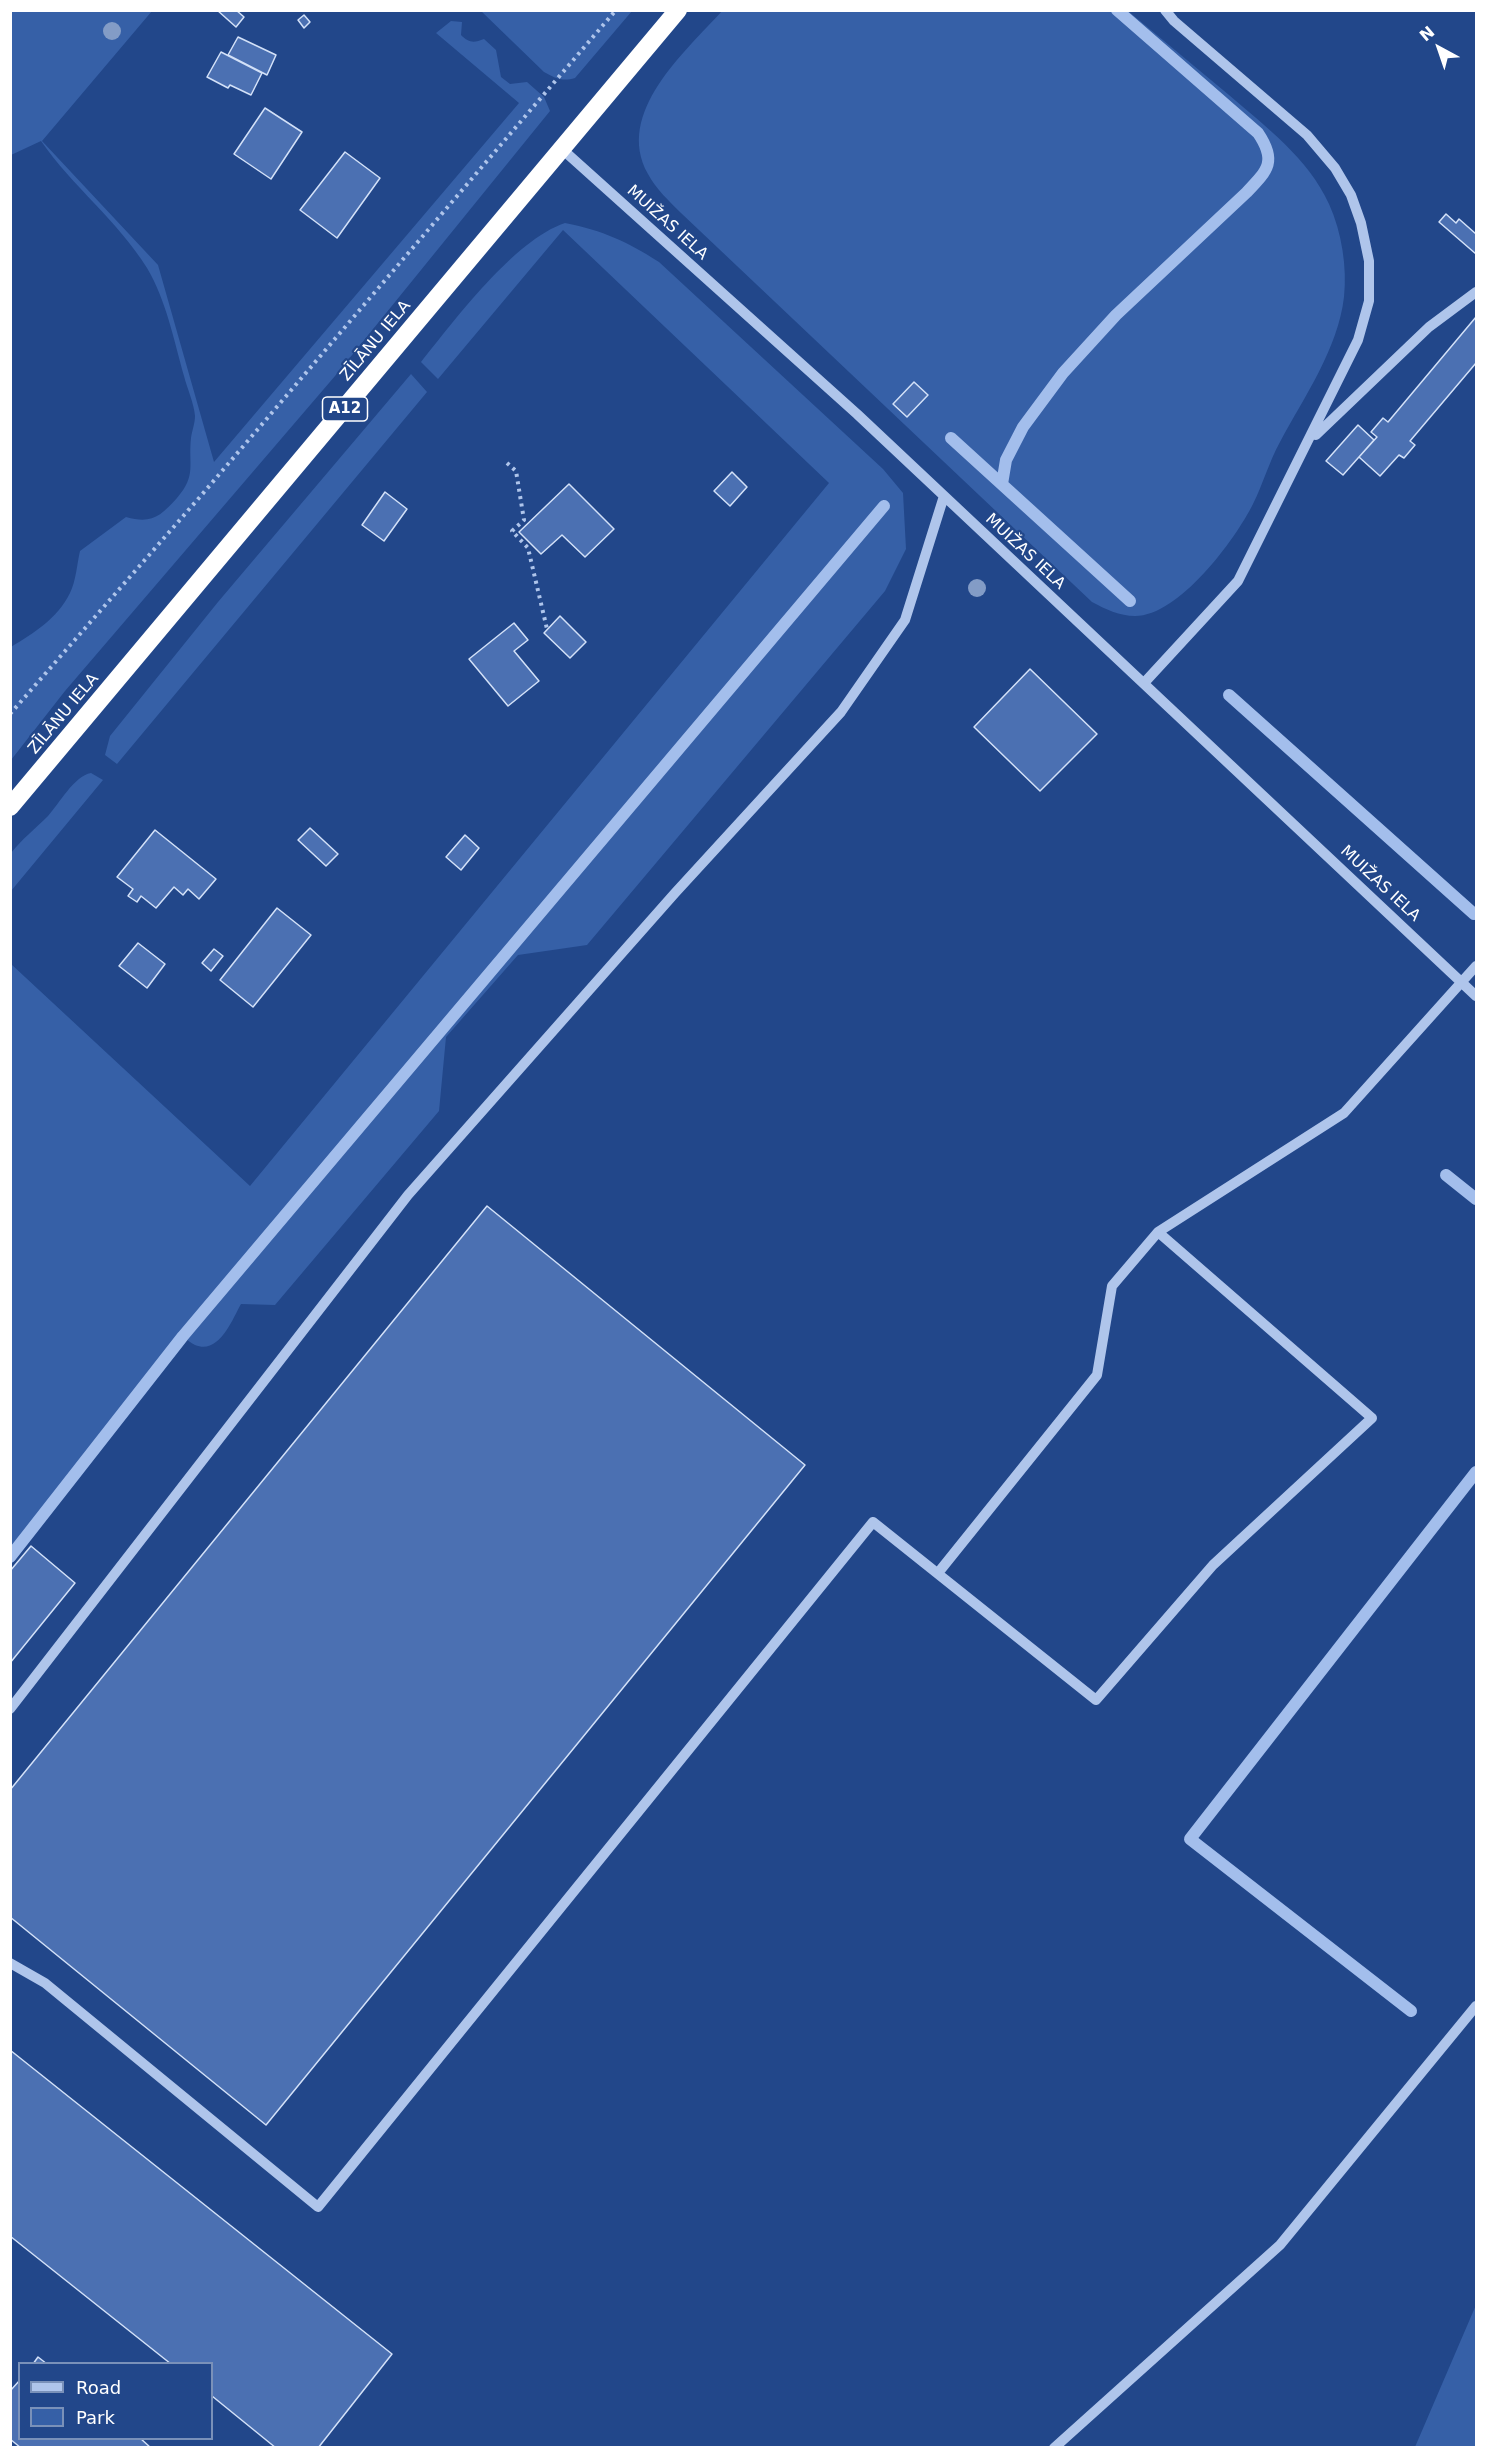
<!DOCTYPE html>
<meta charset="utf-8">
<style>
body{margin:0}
#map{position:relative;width:1487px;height:2458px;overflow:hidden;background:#22478a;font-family:"DejaVu Sans",sans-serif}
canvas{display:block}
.frame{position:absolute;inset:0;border:12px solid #fff;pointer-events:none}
.legend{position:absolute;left:18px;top:2362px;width:195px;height:78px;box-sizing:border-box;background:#22478a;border:2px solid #7a91b9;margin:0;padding:8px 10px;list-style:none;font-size:18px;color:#fff}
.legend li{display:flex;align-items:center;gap:12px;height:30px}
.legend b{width:30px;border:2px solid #7a91b9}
.north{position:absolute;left:1409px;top:18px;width:60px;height:60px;-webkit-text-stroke:4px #22478a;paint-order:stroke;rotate:320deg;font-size:16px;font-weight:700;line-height:24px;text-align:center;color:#fff}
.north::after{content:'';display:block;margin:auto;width:21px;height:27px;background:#fff;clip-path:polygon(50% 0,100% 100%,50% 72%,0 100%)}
</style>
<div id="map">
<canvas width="1487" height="2458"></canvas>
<div class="frame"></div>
<ul class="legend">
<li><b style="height:8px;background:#afc5eb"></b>Road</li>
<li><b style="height:16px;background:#3660a7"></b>Park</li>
</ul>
<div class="north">N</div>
</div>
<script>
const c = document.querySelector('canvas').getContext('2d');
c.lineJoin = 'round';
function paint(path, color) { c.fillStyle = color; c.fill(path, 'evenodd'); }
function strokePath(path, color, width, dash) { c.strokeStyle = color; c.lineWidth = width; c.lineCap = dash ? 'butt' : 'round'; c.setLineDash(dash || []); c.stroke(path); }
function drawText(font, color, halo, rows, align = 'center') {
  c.font = font + ' "DejaVu Sans",sans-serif'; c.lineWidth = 4.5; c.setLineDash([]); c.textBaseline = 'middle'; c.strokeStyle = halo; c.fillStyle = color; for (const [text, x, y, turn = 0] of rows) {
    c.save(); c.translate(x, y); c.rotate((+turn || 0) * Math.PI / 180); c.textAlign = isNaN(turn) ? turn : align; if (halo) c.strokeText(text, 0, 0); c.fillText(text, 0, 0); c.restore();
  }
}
paint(new Path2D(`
 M11 10 152 11 42 141 158 265 214 462 519 103 436 33 451 21 462 22 461 35C469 43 474 43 484 39L496 50 501 77 510 84 527 82 544 97 550 111 335 376 65 691 11 760V647C34 633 57 619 70 593 76 581 77 564 80 551L126 517C151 524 160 517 177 498 197 475 188 465 191 438 192 431 195 423 195 416 194 403 187 388 184 376 174 340 166 300 147 268 118 221 72 186 41 141L11 155Z
 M481 11H632L575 78C562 82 555 78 544 72Z
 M722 11H1128C1162 39 1195 67 1229 95 1266 127 1308 158 1329 204 1342 233 1347 267 1344 297 1338 349 1304 397 1280 442 1269 462 1263 484 1253 504 1235 540 1179 616 1135 616 1120 616 1105 609 1092 602L681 213C669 201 656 189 648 174 614 113 685 52 722 11Z
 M565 223C604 231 626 241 659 262L883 469 903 493 906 549 885 591 587 945 518 955 446 1037 439 1111 275 1305 241 1304C232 1320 219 1355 195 1345 191 1343 186 1339 183 1336L11 1557V964L250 1186 829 483 563 230 438 379 421 362C455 320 514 240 565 223Z
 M411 374 427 392 117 764 105 755 110 736 218 602Z
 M91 773 103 780 11 891V853C22 839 35 829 48 816 59 804 74 776 91 773Z
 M1476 2305V2447H1415Z`), '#3660a7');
strokePath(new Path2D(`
 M951 438 1130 601
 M1002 484 1006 460 1023 427 1063 373 1116 315 1247 192C1268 170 1277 161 1258 133L1117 10
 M1229 695 1474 914
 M1446 1175 1476 1199
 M10 1557 183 1336 884 506
 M1411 2011 1190 1839 1476 1472`), '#a3beec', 12);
const building = new Path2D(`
 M217 10H236L244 17 236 27Z
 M304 15 310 22 304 28 298 20Z
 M238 37 276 55 267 75 228 55Z
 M221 52 262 73 251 95 230 85 228 88 207 77Z
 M265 108 302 132 271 179 234 154Z
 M345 152 380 178 337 238 300 210Z
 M1446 214 1456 223 1459 219 1476 234V254L1439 222Z
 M1476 317V363L1410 441 1415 445 1404 458 1399 455 1380 476 1359 457 1377 437 1371 432 1383 418 1388 422Z
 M914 382 928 395 907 417 893 404Z
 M1358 425 1374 440 1343 475 1326 461Z
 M732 472 747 487 730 506 714 491Z
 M569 484 614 529 585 557 562 535 541 554 519 532Z
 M385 492 407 509 384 541 362 525Z
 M560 616 586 642 570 658 544 633Z
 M514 623 528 640 514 651 539 681 508 706 469 659Z
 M1030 669 1097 734 1040 791 974 727Z
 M310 828 338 854 326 866 298 840Z
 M155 830 216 879 199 899 188 889 183 895 174 887 156 908 141 896 137 902 128 896 133 889 117 877Z
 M465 835 479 848 461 870 446 857Z
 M277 908 311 935 253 1007 220 980Z
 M138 943 165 964 147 988 119 966Z
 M214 949 223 956 211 971 202 963Z
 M487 1206 805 1465 266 2125 10 1917V1790Z
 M31 1546 75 1583 10 1663V1571Z
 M10 2050 392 2354 318 2448H276L212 2396V2364H171L10 2236Z
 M38 2357 47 2364H33Z
 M20 2380V2438H140L151 2448H21L10 2439V2391Z`);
paint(building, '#4b70b2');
strokePath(building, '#d3e1f8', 1.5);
strokePath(new Path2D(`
 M507 463 516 471 524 520 512 531 528 548 547 629
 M10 714 199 498 616 10`), '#afc5eb', 4, [3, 4.5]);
strokePath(new Path2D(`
 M562 149 857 414 1476 996
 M1316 435 1429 327 1476 292
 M1144 683 1238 581 1358 340 1369 301V261L1361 223 1351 195 1335 168 1307 135 1174 21 1165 10
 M938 1573 1097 1375 1112 1286 1158 1232 1344 1113 1476 966
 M10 1709 408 1195 675 893 841 712 905 620 944 496
 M10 1963 45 1983 318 2207 873 1522 1096 1700 1213 1565 1372 1418 1158 1232
 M1054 2448 1280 2245 1476 2006`), '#afc5eb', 10);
strokePath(new Path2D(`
 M10 807 678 10`), '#fff', 18);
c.fillStyle = '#839cc6';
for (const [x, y] of [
 [112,31],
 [977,588]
]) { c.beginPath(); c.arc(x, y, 9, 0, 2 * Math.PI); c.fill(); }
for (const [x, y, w] of [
 [345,409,45]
]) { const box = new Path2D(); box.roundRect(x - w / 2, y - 12, w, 24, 4.5); c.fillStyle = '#22478a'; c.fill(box); strokePath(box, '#fff', 1.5); }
drawText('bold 15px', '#fff', null, [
 ["A12",345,409]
]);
drawText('16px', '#fff', '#22478a', [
 ["MUIŽAS IELA",667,223,42],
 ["ZĪLĀNU IELA",376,341,-50],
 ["MUIŽAS IELA",1025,552,43],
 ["ZĪLĀNU IELA",64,714,-50],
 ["MUIŽAS IELA",1380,884,43]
]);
</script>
